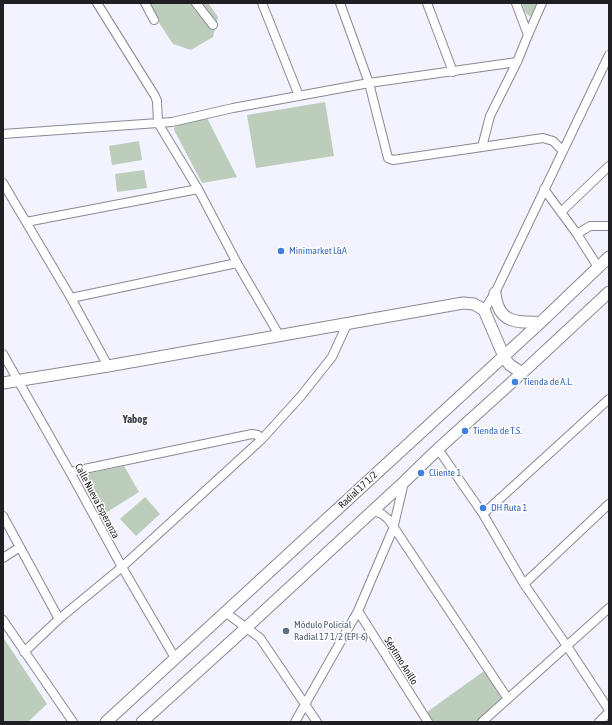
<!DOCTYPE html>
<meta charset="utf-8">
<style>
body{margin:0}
#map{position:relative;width:612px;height:725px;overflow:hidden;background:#f2f3fe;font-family:"Asap Condensed",sans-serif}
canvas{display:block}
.frame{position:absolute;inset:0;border:4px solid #202024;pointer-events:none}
</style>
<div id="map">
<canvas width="612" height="725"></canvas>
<div class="frame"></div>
</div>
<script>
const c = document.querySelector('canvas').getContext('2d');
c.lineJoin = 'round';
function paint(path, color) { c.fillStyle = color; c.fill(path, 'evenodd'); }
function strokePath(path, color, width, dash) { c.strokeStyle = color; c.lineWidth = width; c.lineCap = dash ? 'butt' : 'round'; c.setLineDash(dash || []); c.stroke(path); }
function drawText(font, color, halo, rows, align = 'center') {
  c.font = font + ' "Asap Condensed",sans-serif'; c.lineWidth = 3; c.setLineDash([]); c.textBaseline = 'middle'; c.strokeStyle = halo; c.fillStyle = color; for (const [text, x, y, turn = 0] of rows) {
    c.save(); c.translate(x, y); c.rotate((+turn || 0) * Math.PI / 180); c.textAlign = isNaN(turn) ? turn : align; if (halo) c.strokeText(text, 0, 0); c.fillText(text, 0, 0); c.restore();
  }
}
paint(new Path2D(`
 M146 3H208L218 17 213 37 191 50 173 44Z
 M522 3H541L532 16C525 16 524 9 522 3Z
 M325 102 334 156 256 168 247 115Z
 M207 118 237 177 202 183 174 130 175 125Z
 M139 141 142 160 112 165 109 146Z
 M144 170 147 188 117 192 115 174Z
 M124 466 139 492 104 514 81 475Z
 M145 497 160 514 136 536 120 519Z
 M3 637 47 704 28 722H3Z
 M484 671 501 696V700L481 722H433L427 712Z`), '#bccdbc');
const street = new Path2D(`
 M97 3 155 96 157 101 158 123 198 189 237 263 279 335
 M145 3 154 20
 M196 3 213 25
 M262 3 299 96
 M340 3 369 83 388 158 393 160 543 138 553 141 563 151
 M427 3 453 72
 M516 3 528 35
 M3 134 172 122 233 108 369 83 517 62
 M482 147 490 116 517 62 528 35 542 3
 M3 183 71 298 108 366
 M544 189 577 234 598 267
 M561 212 609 166
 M26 222 198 189
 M577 234 590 226H609
 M71 298 237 263
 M484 310 495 293 609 55
 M3 354 70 472 122 567 175 658
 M438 449 483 514 524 584 567 646 609 710
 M70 472 252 434 258 435 262 439
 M373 511 382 514 389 520 508 699
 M483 514 609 399
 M3 516 59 619
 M3 558 20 547
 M524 584 609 504
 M358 611 428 722
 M225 612 260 638 317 722
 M3 620 73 722
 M24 652 59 619 122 567 262 439 301 396 332 357 348 322
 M295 722 358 611 393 529 404 482
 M482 722 609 608
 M599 722 609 712`);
const secondary = new Path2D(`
 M495 293C498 323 516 323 541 322
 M3 383 108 366 463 303 474 304 484 310 505 359 510 365 522 373
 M106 722 541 322 609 257
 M142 722 247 627 404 482 438 449 522 373 609 292`);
strokePath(street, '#898993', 10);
strokePath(secondary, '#898993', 13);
strokePath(street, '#fff', 8);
strokePath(secondary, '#fff', 11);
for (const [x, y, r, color] of [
 [281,251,4,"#3f7fe0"],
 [515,382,4,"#3f7fe0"],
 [465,431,4,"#3f7fe0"],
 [421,473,4,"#3f7fe0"],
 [483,508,4,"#3f7fe0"],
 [286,631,4,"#5c6f8a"]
]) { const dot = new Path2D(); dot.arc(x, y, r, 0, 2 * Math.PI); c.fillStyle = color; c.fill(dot); strokePath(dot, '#fff', 1.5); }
drawText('10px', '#366cbe', '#fff', [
 ["Minimarket L&A",289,251],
 ["Tienda de A.L.",523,382],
 ["Tienda de T.S.",473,431],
 ["Cliente 1",429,473],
 ["DH Ruta 1",491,508]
], 'left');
drawText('10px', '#202024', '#fff', [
 ["Radial 17 1/2",358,490,-43],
 ["Calle Nueva Esperanza",97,501,62],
 ["Séptimo Anillo",401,661,58]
]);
drawText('10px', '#4e5e75', '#fff', [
 ["Módulo Policial",294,625],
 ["Radial 17 1/2 (EPI-6)",294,637]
], 'left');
drawText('bold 11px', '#3f4048', '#fff', [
 ["Yabog",135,420]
]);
</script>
